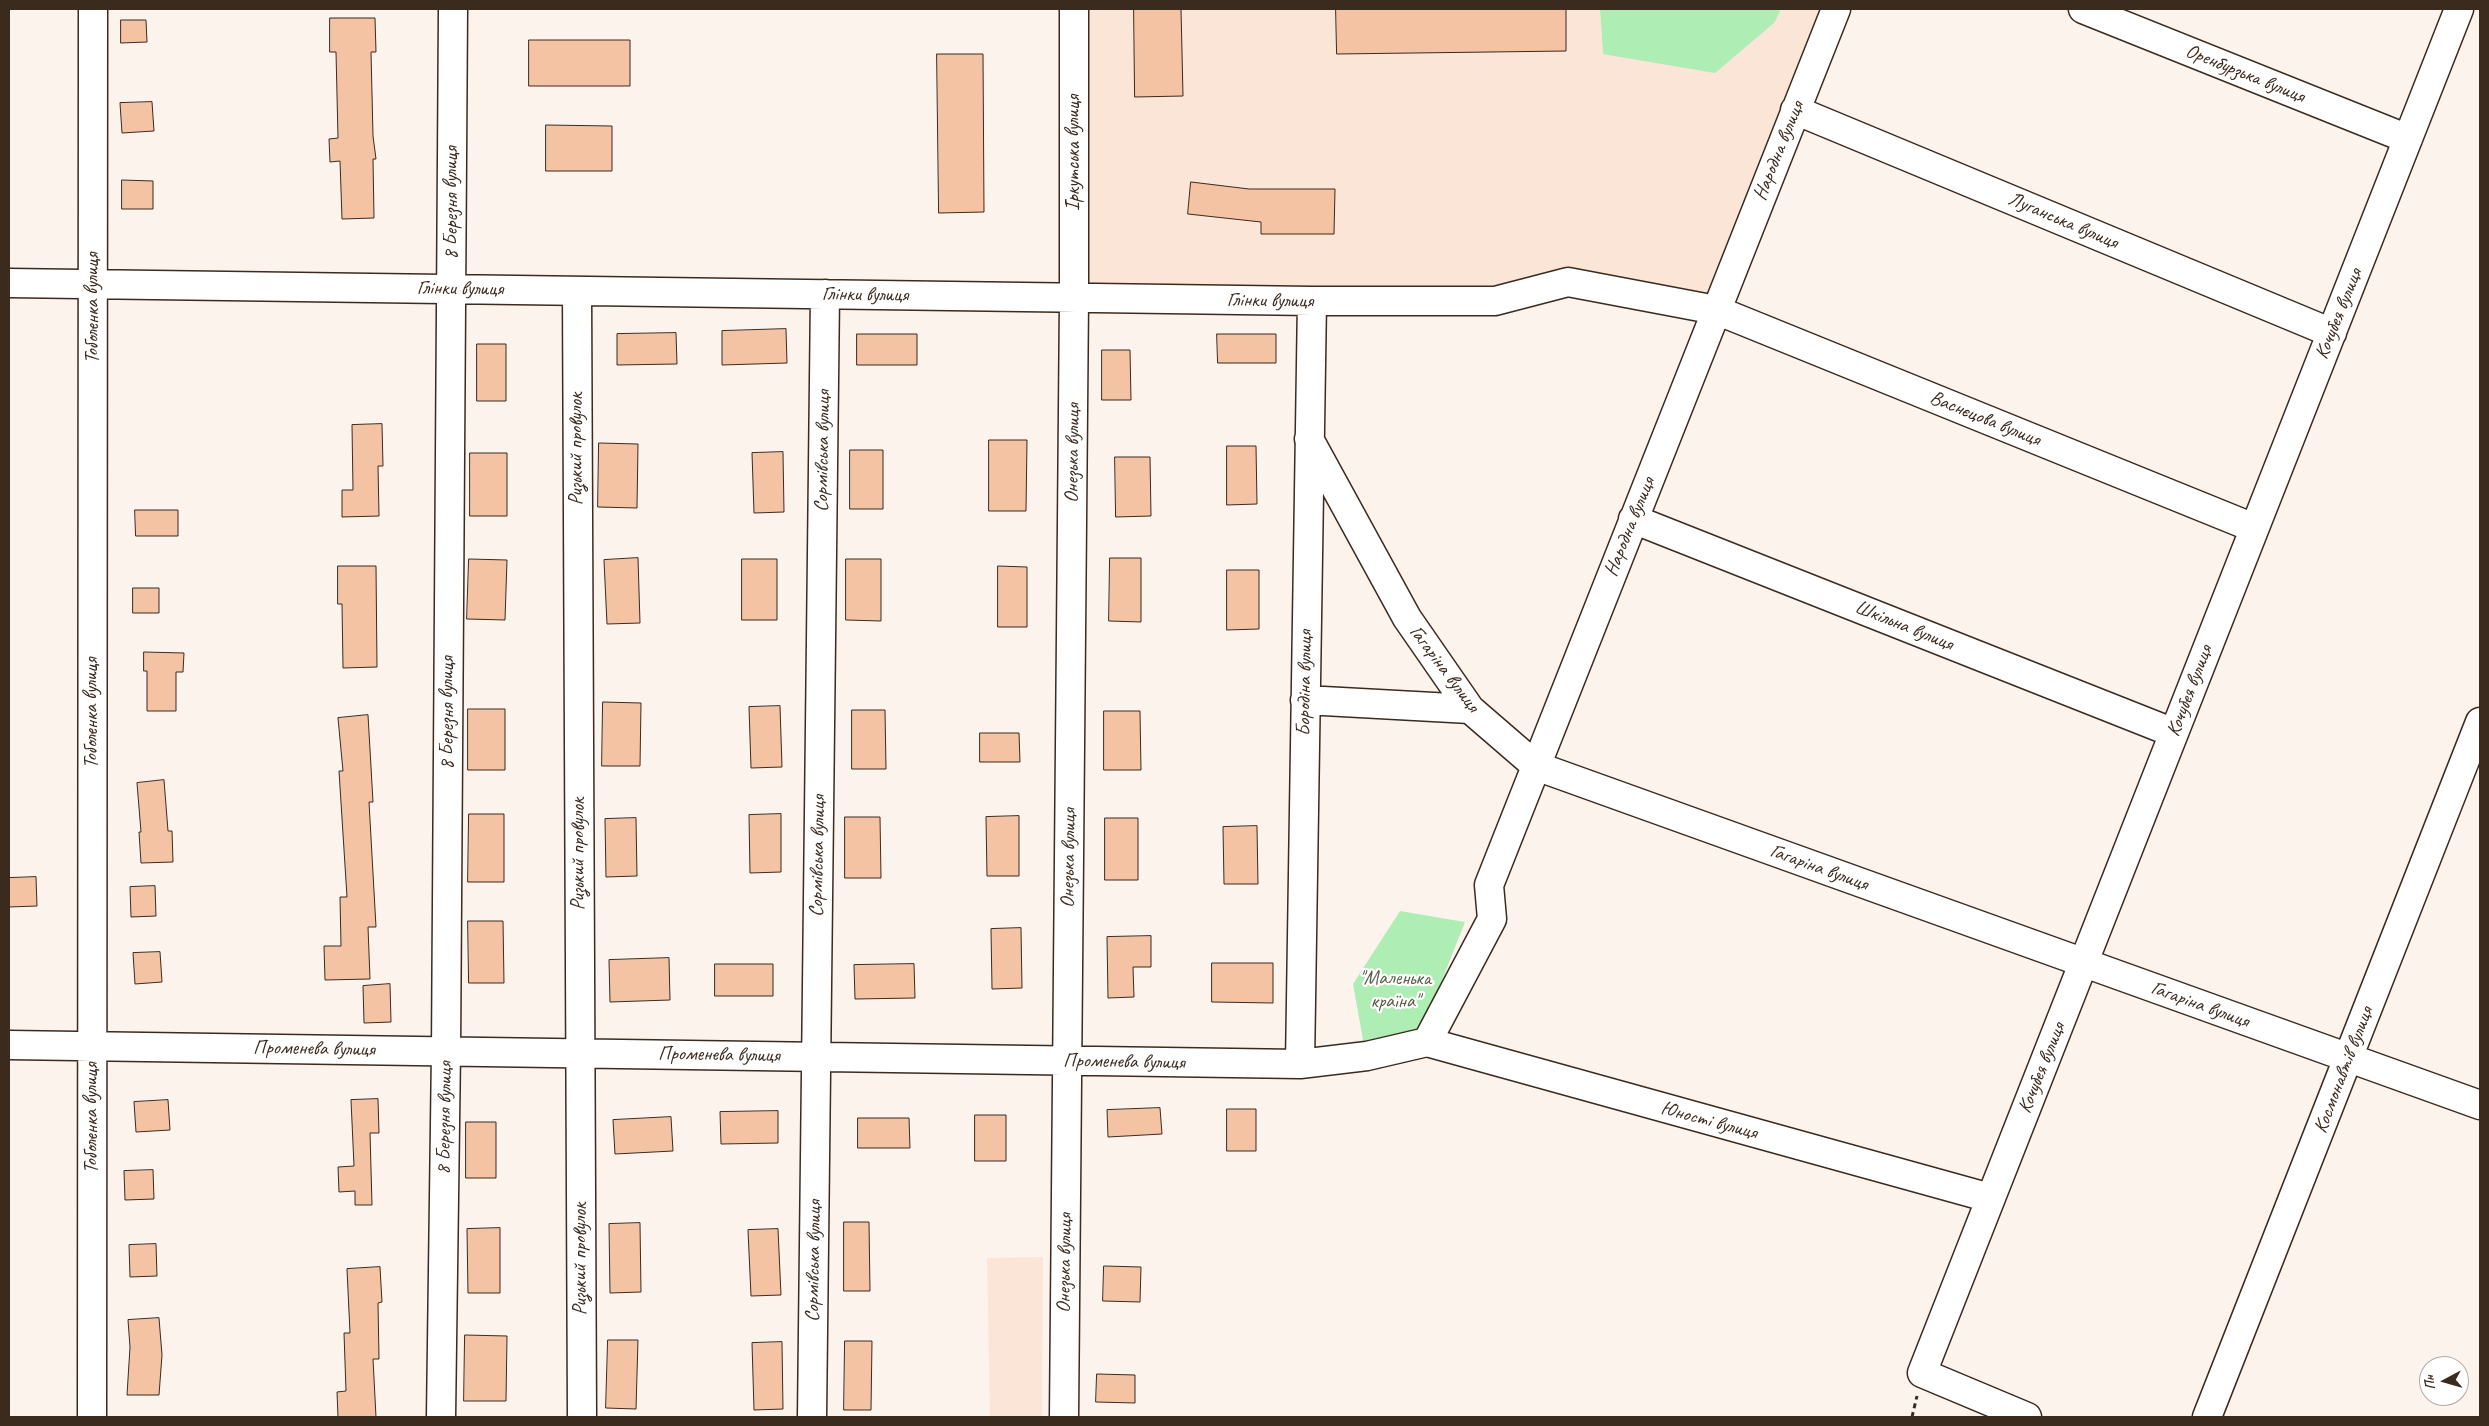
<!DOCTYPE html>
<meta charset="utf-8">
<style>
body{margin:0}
#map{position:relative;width:2489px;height:1426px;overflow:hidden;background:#fdf3ed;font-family:Caveat,sans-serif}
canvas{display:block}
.frame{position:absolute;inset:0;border:10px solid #3b2a1e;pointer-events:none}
.north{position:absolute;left:2419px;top:1356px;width:50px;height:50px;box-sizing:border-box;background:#fff;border:1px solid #b1aaa5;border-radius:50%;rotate:264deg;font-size:14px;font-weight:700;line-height:20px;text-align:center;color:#3b2a1e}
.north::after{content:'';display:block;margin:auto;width:18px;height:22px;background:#3b2a1e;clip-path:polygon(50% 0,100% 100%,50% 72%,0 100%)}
</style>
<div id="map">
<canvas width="2489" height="1426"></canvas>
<div class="frame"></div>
<div class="north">Пн</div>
</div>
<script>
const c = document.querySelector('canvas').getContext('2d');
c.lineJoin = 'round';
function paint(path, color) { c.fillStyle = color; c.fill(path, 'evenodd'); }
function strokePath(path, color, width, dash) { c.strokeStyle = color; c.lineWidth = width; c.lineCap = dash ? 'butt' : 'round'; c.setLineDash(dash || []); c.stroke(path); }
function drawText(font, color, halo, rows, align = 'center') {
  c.font = font + ' Caveat,sans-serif'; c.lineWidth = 4.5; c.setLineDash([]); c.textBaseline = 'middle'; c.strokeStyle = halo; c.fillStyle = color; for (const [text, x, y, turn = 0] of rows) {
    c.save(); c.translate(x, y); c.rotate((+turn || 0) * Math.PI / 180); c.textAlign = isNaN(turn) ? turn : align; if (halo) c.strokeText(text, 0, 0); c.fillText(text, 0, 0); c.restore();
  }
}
paint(new Path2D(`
 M1074 9H1600L1603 54 1775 22 1781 9H1836L1716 310 1568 282 1495 301 1074 298Z
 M1043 1257 1042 1417H990L987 1258Z`), '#fae5d7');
paint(new Path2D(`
 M1600 9H1781L1775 22 1715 73 1603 54Z
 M1400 911 1465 922 1419 1038 1365 1051 1353 984Z`), '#aeedb4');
const building = new Path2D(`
 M1134 9H1181L1183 96 1135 97Z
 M1336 9H1566V51L1337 54Z
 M330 18H375L376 52H371L373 136 376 159H373L374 218 342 219 340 161 330 162 329 139 338 138 336 52H330Z
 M121 20H146L147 42 121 43Z
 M529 40H630V86H529Z
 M937 54H983L984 212 939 213Z
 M152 102 154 131 122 133 120 103Z
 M546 125 612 126V171H546Z
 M122 180 153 181V209H122Z
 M1191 182 1249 189H1335L1334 234H1261V222L1188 214Z
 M786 329 787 363 722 365V331Z
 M676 333 677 364 617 365V334Z
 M857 334H917V365H857Z
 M1217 334H1276V363H1218Z
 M477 344H506V401H477Z
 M1102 350H1130L1131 400H1102Z
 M382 424 383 466H378L379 516 342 517V490H353L352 425Z
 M989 440H1027L1026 511H989Z
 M599 443 638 444 637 508 598 507Z
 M1227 446H1256L1257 504 1227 505Z
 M850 450H883V509H850Z
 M783 452 784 512 754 513 752 453Z
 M470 453H507V516H470Z
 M1115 457H1150L1151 516 1116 517Z
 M135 510H178V536H136Z
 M638 558 640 623 607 624 604 560Z
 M1110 558H1141V622L1109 621Z
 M469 559 507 560 505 620 467 619Z
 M742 559H777V620H742Z
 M846 559H881V621L846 620Z
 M338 566H376L377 667 343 668 342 604H338Z
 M998 566 1027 567V627H998Z
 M1227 570H1259V629L1227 630Z
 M133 588H159V613H133Z
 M144 652 184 653 183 672H176V711H147V671H144Z
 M603 702 641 703 640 766H602Z
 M780 706 782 767 751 768 749 707Z
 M468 709H505V770H468Z
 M852 710H885L886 769H852Z
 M1104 711H1140L1141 770H1104Z
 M368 715 373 802H369L376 927H368L370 979 325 980 324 946H341L340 897H347L339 771H343L338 718Z
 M980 733H1019L1020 762H980Z
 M164 780 168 831H172L173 862 141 863 139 832H141L137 783Z
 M469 814H504V882H468Z
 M781 814V872L750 873 749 815Z
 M1019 816V876H987L986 817Z
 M845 817H880L881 878H845Z
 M636 818 637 876 606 877 605 819Z
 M1105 818H1138V880H1105Z
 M1257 826 1258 884H1224L1223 827Z
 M36 877 37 906 9 907V878Z
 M155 886 156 916 131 917 130 887Z
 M468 921H503L504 983H469Z
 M1021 928 1022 988 992 989 991 929Z
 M1151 936V967H1133L1134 997 1108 998 1107 937Z
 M160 952 162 982 135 984 133 953Z
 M669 958 670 1000 610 1002 609 960Z
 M1212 963H1273V1003L1212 1002Z
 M715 964H773V996H715Z
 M914 964 915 998 855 999 854 965Z
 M390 984 391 1022 364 1023 363 986Z
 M378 1099 379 1133H370L372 1205H355V1191L339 1192 338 1167 354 1166 351 1100Z
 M168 1100 170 1130 136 1132 134 1102Z
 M1160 1108 1162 1134 1108 1137 1107 1110Z
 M1227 1109H1256V1151H1227Z
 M778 1111V1143L721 1144 720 1112Z
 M975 1115H1006V1161H975Z
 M671 1117 673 1151 615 1154 613 1120Z
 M858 1118H909L910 1148H858Z
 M466 1122H496V1178H466Z
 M153 1170 154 1199 125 1200 124 1171Z
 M844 1222H869L870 1291H844Z
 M640 1223 641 1292 610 1293 609 1224Z
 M500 1228V1293H468L467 1229Z
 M778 1229 781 1295 751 1296 748 1230Z
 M156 1244 157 1276 130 1277 129 1245Z
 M1104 1266 1141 1267 1140 1302 1103 1301Z
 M380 1267 382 1302 378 1303 379 1359H373L376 1417H338L337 1392 346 1391 344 1333H350L347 1269Z
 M159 1318 162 1355 159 1395H127L130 1347 128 1320Z
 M465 1335 507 1336 506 1401H464Z
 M608 1340H638L636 1409 606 1408Z
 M845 1341H872L871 1410H844Z
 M782 1342 783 1409 754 1410 752 1343Z
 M1097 1374 1135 1375V1403L1096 1402Z`);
paint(building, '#f4c3a4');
strokePath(building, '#3b2a1e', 1);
const minor = new Path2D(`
 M2083 9 2408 139
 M1795 110 2332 333
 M9 283 1312 301H1495L1568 282 1716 310 2254 528
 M577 291 582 1417
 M1309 439 1407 618 1470 709 1536 766 2480 1105
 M1633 519 2174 733
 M1305 700 1470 709
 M1427 1042 1492 919 1489 885 1836 9
 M1427 1042 1990 1198
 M9 1045 1300 1064 1367 1056 1427 1042
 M1300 1064 1312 301
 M92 1417 93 9
 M441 1417 446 1051 453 9
 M812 1417 825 294
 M1064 1417 1074 298V9
 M2027 1417 1922 1373 2459 9
 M2207 1417 2480 722`);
strokePath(minor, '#3b2a1e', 31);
strokePath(new Path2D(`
 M1912 1417 1917 1396`), '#3b2a1e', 3, [5, 4]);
strokePath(minor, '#fff', 28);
drawText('20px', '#3b2a1e', '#fff', [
 ["Оренбурзька вулиця",2245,74,22],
 ["Народна вулиця",1779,151,-68],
 ["Іркутська вулиця",1074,153,-90],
 ["8 Березня вулиця",452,203,-90],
 ["Луганська вулиця",2063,221,23],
 ["Глінки вулиця",460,289,1],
 ["Глінки вулиця",865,295,1],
 ["Глінки вулиця",1270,301,1],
 ["Тоболенка вулиця",93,308,-90],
 ["Кочубея вулиця",2339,314,-68],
 ["Васнєцова вулиця",1985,419,22],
 ["Ризький провулок",577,449,-90],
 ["Сормівська вулиця",823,451,-89],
 ["Онезька вулиця",1073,453,-89],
 ["Народна вулиця",1630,527,-68],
 ["Шкільна вулиця",1904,626,22],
 ["Гагаріна вулиця",1444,669,53],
 ["Бородіна вулиця",1305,683,-89],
 ["Кочубея вулиця",2190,691,-69],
 ["Тоболенка вулиця",92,713,-90],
 ["8 Березня вулиця",448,713,-90],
 ["Ризький провулок",579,854,-90],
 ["Сормівська вулиця",818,856,-89],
 ["Онезька вулиця",1069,858,-89],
 ["Гагаріна вулиця",1819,868,20],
 ["Гагаріна вулиця",2200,1005,20],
 ["Променева вулиця",314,1049,1],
 ["Променева вулиця",719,1055,1],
 ["Променева вулиця",1124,1062,1],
 ["Кочубея вулиця",2042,1068,-68],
 ["Космонавтів вулиця",2344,1070,-69],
 ["Тоболенка вулиця",92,1118,-90],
 ["8 Березня вулиця",445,1118,-89],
 ["Юності вулиця",1709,1121,15],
 ["Ризький провулок",581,1259,-90],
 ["Сормівська вулиця",814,1261,-89],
 ["Онезька вулиця",1065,1263,-89]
]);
drawText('20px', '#585b44', '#fff', [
 ["\"Маленька",1395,979],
 ["країна\"",1395,1002]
]);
</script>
